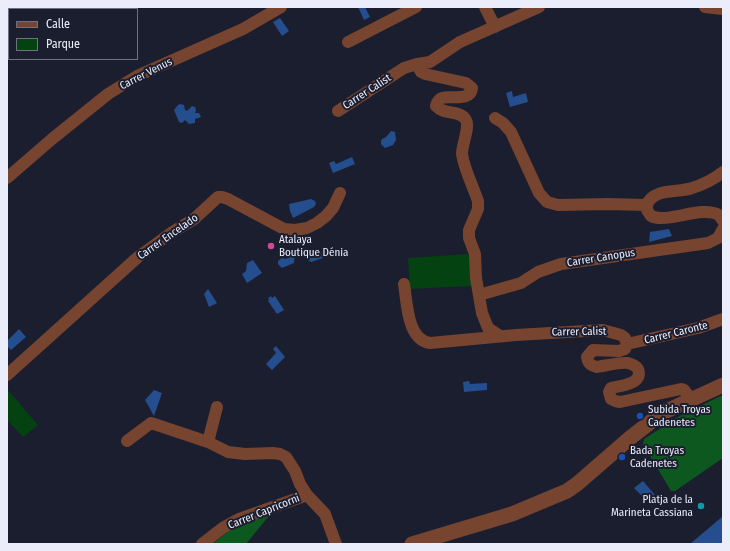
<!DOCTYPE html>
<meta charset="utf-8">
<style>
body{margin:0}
#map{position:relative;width:730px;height:551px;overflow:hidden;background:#1b1e2f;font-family:"Fira Sans Condensed",sans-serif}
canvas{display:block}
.frame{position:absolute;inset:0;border:8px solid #ebedfa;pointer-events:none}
.legend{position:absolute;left:8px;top:8px;width:130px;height:52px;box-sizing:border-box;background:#1b1e2f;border:1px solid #6e7180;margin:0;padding:5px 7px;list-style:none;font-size:12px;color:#ebedfa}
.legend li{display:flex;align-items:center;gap:8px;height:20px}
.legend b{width:20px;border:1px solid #6e7180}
</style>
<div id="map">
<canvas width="730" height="551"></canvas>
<div class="frame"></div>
<ul class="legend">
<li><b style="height:5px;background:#77442f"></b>Calle</li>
<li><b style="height:11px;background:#044212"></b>Parque</li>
</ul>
</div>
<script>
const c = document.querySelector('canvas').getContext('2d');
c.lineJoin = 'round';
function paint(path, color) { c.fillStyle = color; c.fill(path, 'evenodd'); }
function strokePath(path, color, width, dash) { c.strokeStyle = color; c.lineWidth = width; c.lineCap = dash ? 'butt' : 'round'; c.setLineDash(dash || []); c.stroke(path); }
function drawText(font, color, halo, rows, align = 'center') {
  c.font = font + ' "Fira Sans Condensed",sans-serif'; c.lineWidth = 4; c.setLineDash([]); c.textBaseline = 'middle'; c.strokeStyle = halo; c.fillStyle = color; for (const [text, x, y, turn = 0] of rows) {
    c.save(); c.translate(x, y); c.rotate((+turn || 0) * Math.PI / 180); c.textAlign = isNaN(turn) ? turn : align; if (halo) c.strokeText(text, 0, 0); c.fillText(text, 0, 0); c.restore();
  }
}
paint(new Path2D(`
 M470 254 471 286 410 289 408 258Z
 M7 389 38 425 23 437 7 420Z`), '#044212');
paint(new Path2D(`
 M723 395V458L675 491H671L643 444 644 439 683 414Z
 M273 511 246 544H213L231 529Z`), '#0d581e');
paint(new Path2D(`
 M358 7H365L370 17 364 20Z
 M280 18 289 31 282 36 273 22Z
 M512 91 513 97 526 93 528 102 510 107 506 93Z
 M180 104 184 105 185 110 187 111 192 106 195 107 196 110 195 113H199L201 117 195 119V123L189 124 185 120 182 123 179 122 174 110 178 105Z
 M391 131 395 132 396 140 393 145 385 148 381 144V141L382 139 386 137Z
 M352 157 355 164 333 173 329 163 334 161 336 164Z
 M311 199 315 201 316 204 314 207 293 218 290 211 289 204Z
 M669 229 672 236 649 242 650 232Z
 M320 250 326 257 311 262 303 257Z
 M292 252 295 253 294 263 282 268 278 264V261L282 258 286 259 292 255Z
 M253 260 262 273 247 283 242 274 246 271 247 263Z
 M208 289 217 303 209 307 204 294Z
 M271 296 272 298 275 296 284 310 277 314 268 301 269 300 268 298Z
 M19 329 26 337 11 350 7 346V341Z
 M276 346 285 357 272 370 266 364 276 353 273 349Z
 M469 381 470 384 487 383V390L464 392 463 382Z
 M154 390 162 393 154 416 145 400Z
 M643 481 655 495 648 502 634 488Z
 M723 516V544H690Z`), '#244e8d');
strokePath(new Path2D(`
 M485 7 495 27
 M705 7 723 9
 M348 42 416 7
 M417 64 421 72 425 74 466 83 472 88C471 102 450 95 442 98 439 99 438 101 437 103L436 106C445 116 460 109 466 120 470 127 462 144 462 154 464 169 473 186 478 201V209L469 230V238L475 254 476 278 482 313 488 328 500 336
 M338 111 404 68 417 64 430 62 460 42 539 7
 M495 118 503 123 511 132 539 193 547 202 558 205 608 204 647 205V210L651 216C668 224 701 205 719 215L723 221
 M7 178 52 139 108 94 137 76 243 29 281 7
 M647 205C652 188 678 193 692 188 702 185 714 179 723 172
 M404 284C407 302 407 340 430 343L516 335 603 330 621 335 625 338 627 344 625 349 619 351 593 350 587 357C588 364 591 366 597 367 606 366 618 362 628 363 632 364 636 366 638 369 644 384 620 386 611 388L609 392 611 399 615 401 620 402 681 389 684 390 691 399
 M479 295 521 283 538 272 561 264 708 243 718 238 723 229
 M627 344 698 328 723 319
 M7 375 138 257 171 233 194 219 218 197H222L228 199 284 229 295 230 307 228 317 223 326 216 333 208 340 193
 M127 441 151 423 208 442 228 452 245 454 273 453 280 454 286 457 295 471 300 484 307 495 325 514 336 544
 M208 442 217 407
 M202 544 224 527 239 519 307 495`), '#77442f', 12);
strokePath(new Path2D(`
 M412 544 512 514 567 491 577 484 630 438 662 413 723 385`), '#77442f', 15);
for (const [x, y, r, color] of [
 [271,246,4,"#d1479c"],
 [640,416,4,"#1a4fb4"],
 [622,457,4,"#1a4fb4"],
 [701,506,4,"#0f9aa8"]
]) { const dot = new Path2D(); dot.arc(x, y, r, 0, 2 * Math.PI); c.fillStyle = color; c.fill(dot); strokePath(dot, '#1b1e2f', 1.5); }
drawText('11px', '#ebedfa', '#1b1e2f', [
 ["Carrer Venus",146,74,-27],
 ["Carrer Calist",367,92,-33],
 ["Carrer Encelado",168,237,-35],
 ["Carrer Canopus",601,258,-9],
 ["Carrer Calist",579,332,-1],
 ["Carrer Caronte",676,333,-14],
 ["Carrer Capricorni",264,512,-22]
]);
drawText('11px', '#ebedfa', '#1b1e2f', [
 ["Atalaya",279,240],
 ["Boutique Dénia",279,253],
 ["Subida Troyas",648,410],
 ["Cadenetes",648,423],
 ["Bada Troyas",630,451],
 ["Cadenetes",630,464],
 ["Platja de la",693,500,"right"],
 ["Marineta Cassiana",693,513,"right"]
], 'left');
</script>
